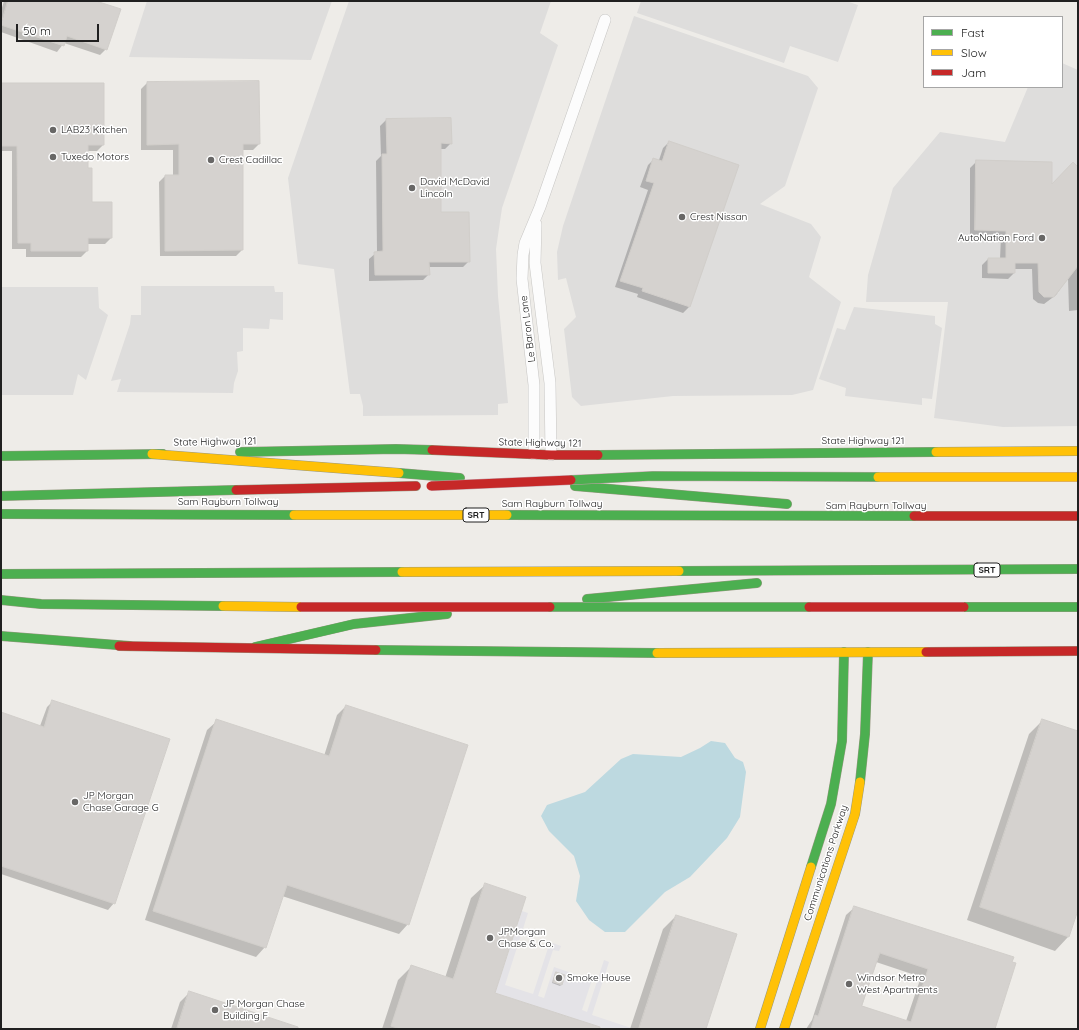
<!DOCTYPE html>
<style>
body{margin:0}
#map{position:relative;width:1079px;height:1030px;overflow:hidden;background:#eeece8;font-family:Quicksand,sans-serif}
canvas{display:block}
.frame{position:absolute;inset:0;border:2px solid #202020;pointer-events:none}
.legend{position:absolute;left:923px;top:16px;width:140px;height:72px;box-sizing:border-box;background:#fff;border:1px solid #a6a6a6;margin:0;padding:5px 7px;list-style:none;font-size:12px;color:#202020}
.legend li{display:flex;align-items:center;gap:8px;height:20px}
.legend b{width:20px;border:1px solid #a6a6a6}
.scale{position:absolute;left:16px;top:24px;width:83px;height:18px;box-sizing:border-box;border:2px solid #202020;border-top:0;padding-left:5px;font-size:12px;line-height:14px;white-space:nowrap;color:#202020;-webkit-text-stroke:3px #fff;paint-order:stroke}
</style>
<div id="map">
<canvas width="1079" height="1030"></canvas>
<div class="frame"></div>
<ul class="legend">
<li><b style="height:5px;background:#4caf50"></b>Fast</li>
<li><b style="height:5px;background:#ffc107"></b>Slow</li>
<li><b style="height:5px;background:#c62828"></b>Jam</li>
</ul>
<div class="scale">50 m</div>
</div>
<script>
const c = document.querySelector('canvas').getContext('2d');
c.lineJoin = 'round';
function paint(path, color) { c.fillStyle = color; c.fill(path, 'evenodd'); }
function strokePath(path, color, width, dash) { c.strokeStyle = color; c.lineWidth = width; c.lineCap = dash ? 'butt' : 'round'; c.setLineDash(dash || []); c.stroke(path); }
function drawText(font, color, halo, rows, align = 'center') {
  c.font = font + ' Quicksand,sans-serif'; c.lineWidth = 3; c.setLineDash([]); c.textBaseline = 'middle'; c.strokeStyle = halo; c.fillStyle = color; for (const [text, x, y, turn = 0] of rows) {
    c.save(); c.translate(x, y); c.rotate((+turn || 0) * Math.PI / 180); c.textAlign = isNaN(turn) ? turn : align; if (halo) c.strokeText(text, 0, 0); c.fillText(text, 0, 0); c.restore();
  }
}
paint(new Path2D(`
 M147 1H332L311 60 129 57Z
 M349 1H551L540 33 558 45 502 208 496 249 498 296 508 403 498 404V415L363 416V406L360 394H350L334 269 298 264 288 178Z
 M641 1H846L858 5 838 62 790 46 784 63 637 13Z
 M634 16 808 76 818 88 785 186 760 204 811 224 821 237 809 277 841 302 813 390 792 395 673 396 581 406 572 397 564 329 576 317 566 278 558 280 557 252 563 226Z
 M1062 63 1078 70V426L1003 427 934 418 948 302H866L868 275 893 188 940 132 1005 142 1028 87H1062Z
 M141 286H274L275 292H283V320L270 319 269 329 243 328V351L237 352 238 371 234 383 233 393 117 392 121 379 111 381 130 324 131 315H141Z
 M1 287H98L99 308 108 315 86 380 78 374 73 395H1Z
 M854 307 935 316V324L942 328 932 399 922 398V405L845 396 846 388 819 379 837 328 845 330Z`), '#dedddc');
paint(new Path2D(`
 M522 911 528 913 505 985 533 994 550 942 561 946 559 951 553 950 538 996 544 998 554 967 592 980 582 1010 587 1012 604 960 609 962 592 1015 634 1029H605L495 993Z`), '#e4e3e7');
paint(new Path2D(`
 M711 741 725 743 735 758 743 762 746 772 740 817 727 838 690 877 665 892 625 932H605L589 920 576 901 580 876 574 856 549 831 541 816 547 805 585 792 621 759 633 754 681 757 700 748Z`), '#bdd9e0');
paint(new Path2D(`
 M4 1H99L106 49 100 55 64 43 57 52 1 32V11Z
 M147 83 259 144 253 150H242V250L236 256H160L159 182 165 176H173V150H141V89Z
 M1 84 103 145 97 151H87V169L91 203 111 238 105 244H87V251L81 257H26V249H12V151H1Z
 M450 119 451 143 445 149H440V213L469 261 463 267H428L429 274 423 280 369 281V259L377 252 376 161 381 156 380 126 386 120Z
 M669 142 689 307 683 313 637 297 638 294 615 287 648 190 640 187 648 165 654 159 659 160 663 148Z
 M976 162 1051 186 1078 168V310L1069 311 1068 278 1056 295 1044 304 1038 303 1033 299 1032 269H1014V273L1008 279 982 278V265L988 259H1000L1001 236H970V168Z
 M53 701 114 903 108 910 1 874V713L40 726 47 707Z
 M346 706 408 924 399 934 282 896 265 947 256 957 145 920 207 730 217 721 324 756 337 715Z
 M1043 720 1078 732V907L1068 937 1055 951 967 920 1029 734Z
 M485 885 494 994 602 1029H382L398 980 411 967 445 978 471 898Z
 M855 907 1011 962 994 1029H806L812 1020 846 915ZM876 962 921 977 906 1021 861 1006Z
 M676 916 705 1029H630L663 929Z
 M555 974 561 985 560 986 552 983Z
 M189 993 301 1029H171L180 1002Z`), '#0003');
const building = new Path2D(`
 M8 1H96L121 9 107 50 67 36 64 46 1 25Z
 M259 81 260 144H243V250L165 251V175H179V144L147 145V82Z
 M1 83H104V145H88V168H92V202H112V238H88V251H31V243H18L17 146H1Z
 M451 118 452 144 441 143V212H469L470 262H429L430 275H375L374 252 383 251 382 154H387L386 119Z
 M669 141 739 165 690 307 642 291 643 288 620 281 654 183 646 181 653 158 662 161Z
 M976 160 1052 162V184L1073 162 1078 167V266L1054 297H1044L1039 292 1038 263H1015V273H988V258H1006V231L975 230Z
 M52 700 170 739 115 904 1 866V712L44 727Z
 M346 705 468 745 409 925 287 885 266 948 153 911 216 719 329 756Z
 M1042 719 1078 731V910L1069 937 980 907Z
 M485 883 526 897 495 993 600 1027V1029H400L391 1026 411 965 453 979Z
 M854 906 1014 957 1012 962 1016 963 995 1029H811L815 1015 818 1016ZM880 953 928 969 911 1022 862 1006Z
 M676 915 737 934 706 1029H639Z
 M556 972 565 975 562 985 553 982Z
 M189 991 298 1027V1029H177Z`);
paint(building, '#d5d2cf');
strokePath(building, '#d1ceca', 1);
const street = new Path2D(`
 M536 224 535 263 550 383 551 455
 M534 454V385L522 279 523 255 525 243 540 207 605 20`);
const fast = new Path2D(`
 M240 452 396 449 432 450
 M598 455 936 452
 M1 456 163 454
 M399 473 460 478
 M575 486 787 504
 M1 496 236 490
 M1 514 294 515
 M507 515 914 516
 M679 571 1078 569
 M1 574 402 572
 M587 599 757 583
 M1 600 41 604 223 606
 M964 607H1078
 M1 636 130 646
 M255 647 354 624 447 614
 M376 650 657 653
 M860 782 865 734 868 652
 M811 867 831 804 842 741 844 652`);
const slow = new Path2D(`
 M936 452 1078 451
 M152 454 399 473
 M294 515H507
 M402 572 679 571
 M223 606 301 607
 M657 653 926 652
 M760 1029 811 867
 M784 1029 855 814 860 782`);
const jam = new Path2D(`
 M432 450 551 455H598
 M236 490 416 486
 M914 516H1078
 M119 646 376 650
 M926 652 1078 651`);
strokePath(street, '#c7c6c4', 12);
strokePath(fast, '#979880', 10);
strokePath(slow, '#979880', 10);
strokePath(jam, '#979880', 10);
strokePath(street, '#fcfcfc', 11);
strokePath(fast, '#4caf50', 9);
strokePath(slow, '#ffc107', 9);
strokePath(jam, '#c62828', 9);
const fastBridge = new Path2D(`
 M571 480 653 476 878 477
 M550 607H809`);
const slowBridge = new Path2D(`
 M878 477H1078`);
const jamBridge = new Path2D(`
 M431 486 571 480
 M301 607H550
 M809 607H964`);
strokePath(fastBridge, '#c3a0aa', 10, []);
strokePath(slowBridge, '#c3a0aa', 10, []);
strokePath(jamBridge, '#c3a0aa', 10, []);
strokePath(fastBridge, '#4caf50', 9);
strokePath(slowBridge, '#ffc107', 9);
strokePath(jamBridge, '#c62828', 9);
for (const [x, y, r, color] of [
 [53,130,4,"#686766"],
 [53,157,4,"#686766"],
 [211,160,4,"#686766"],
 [412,188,4,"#686766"],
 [682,217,4,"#686766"],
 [1042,238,4,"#686766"],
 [75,802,4,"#686766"],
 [490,938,4,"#686766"],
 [559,978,4,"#686766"],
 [849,984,4,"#686766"],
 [215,1010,4,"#686766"]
]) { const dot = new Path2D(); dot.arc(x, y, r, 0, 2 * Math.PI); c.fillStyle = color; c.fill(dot); strokePath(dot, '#fff', 1.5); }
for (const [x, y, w] of [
 [476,515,26],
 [987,570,26]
]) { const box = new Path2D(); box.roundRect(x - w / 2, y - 7, w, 14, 3); c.fillStyle = '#fff'; c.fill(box); strokePath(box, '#202020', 1); }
drawText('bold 9px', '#202020', null, [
 ["SRT",476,515],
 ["SRT",987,570]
]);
drawText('10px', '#202020', '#fff', [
 ["LAB23 Kitchen",61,130],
 ["Tuxedo Motors",61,157],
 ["Crest Cadillac",219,160],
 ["David McDavid",420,182],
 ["Lincoln",420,194],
 ["Crest Nissan",690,217],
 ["AutoNation Ford",1034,238,"right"],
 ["JP Morgan",83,796],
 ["Chase Garage G",83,808],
 ["JPMorgan",498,932],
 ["Chase & Co.",498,944],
 ["Smoke House",567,978],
 ["Windsor Metro",857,978],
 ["West Apartments",857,990],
 ["JP Morgan Chase",223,1004],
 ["Building F",223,1016]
], 'left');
drawText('10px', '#202020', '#fff', [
 ["Le Baron Lane",528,329,-97],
 ["State Highway 121",863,441],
 ["State Highway 121",215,442,-1],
 ["State Highway 121",540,443,1],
 ["Sam Rayburn Tollway",228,502],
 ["Sam Rayburn Tollway",552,504],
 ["Sam Rayburn Tollway",876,506],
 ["Communications Parkway",826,863,-72]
]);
</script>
